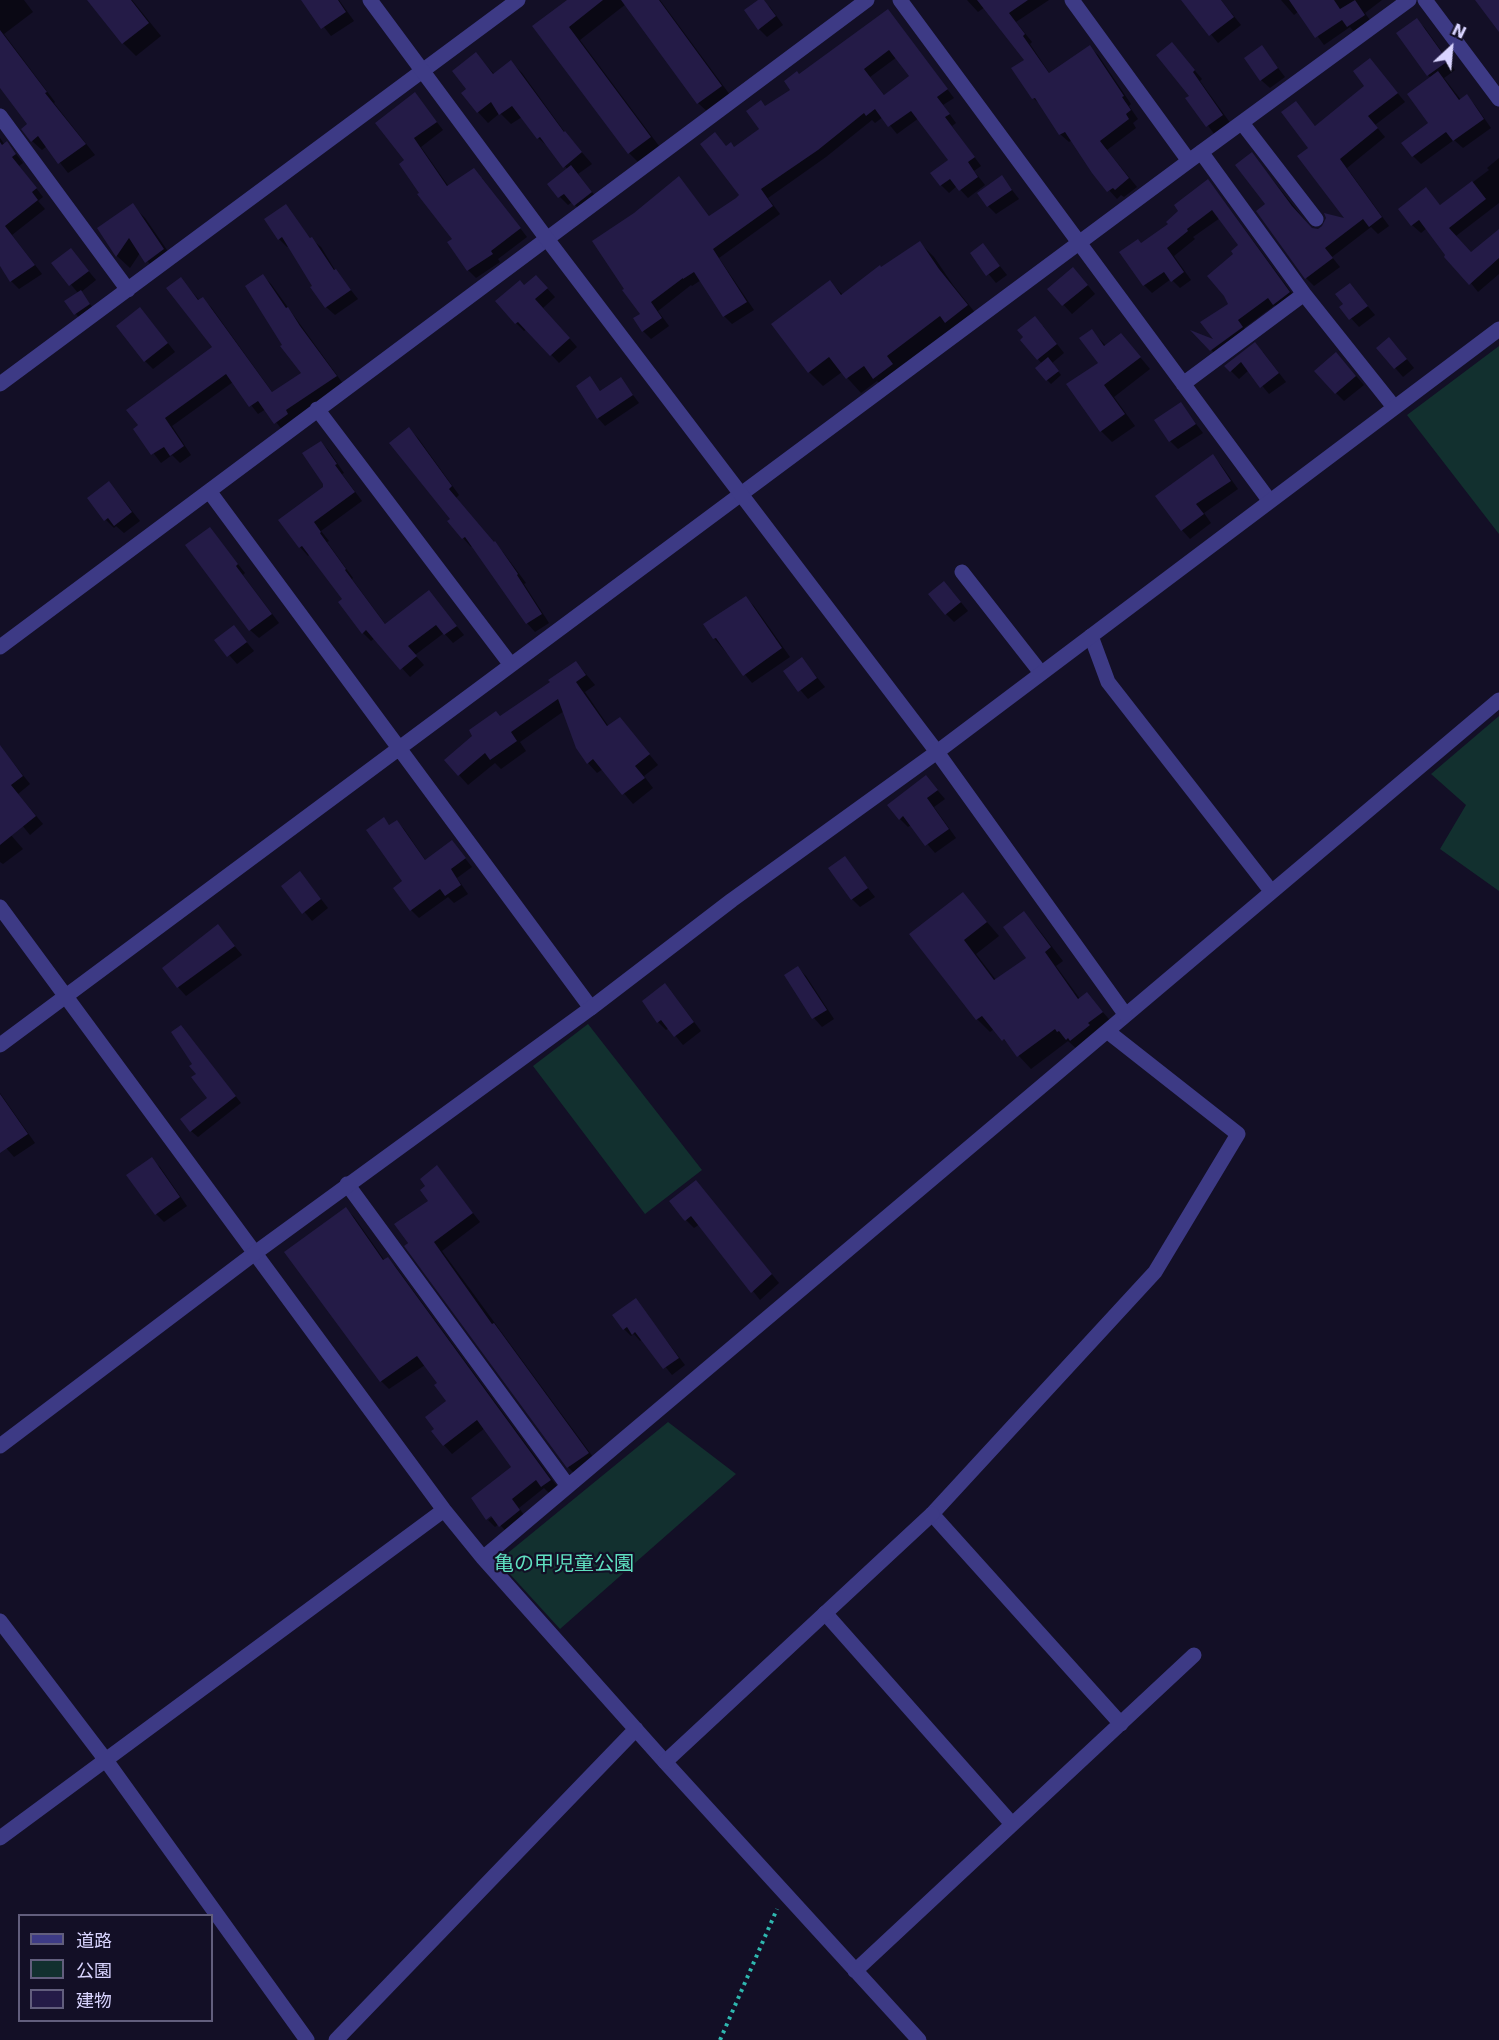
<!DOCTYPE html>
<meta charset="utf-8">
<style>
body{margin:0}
#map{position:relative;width:1499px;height:2040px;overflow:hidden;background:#130f26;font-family:"DejaVu Sans","Noto Sans JP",sans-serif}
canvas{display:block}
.legend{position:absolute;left:18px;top:1914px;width:195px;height:108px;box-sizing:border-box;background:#130f26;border:2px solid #625e7d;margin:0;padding:8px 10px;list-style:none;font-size:18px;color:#d9d4ff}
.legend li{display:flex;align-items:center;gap:12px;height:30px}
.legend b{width:30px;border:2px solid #625e7d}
.north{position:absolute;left:1421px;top:18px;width:60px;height:60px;-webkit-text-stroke:4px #130f26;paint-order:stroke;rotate:26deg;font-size:16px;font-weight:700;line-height:24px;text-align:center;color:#d9d4ff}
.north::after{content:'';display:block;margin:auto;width:21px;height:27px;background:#d9d4ff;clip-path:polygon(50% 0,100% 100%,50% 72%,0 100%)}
</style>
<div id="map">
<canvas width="1499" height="2040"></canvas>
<ul class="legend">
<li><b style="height:8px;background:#3d3a85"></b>道路</li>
<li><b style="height:16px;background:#12302f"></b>公園</li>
<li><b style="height:16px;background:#241b47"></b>建物</li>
</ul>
<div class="north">N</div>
</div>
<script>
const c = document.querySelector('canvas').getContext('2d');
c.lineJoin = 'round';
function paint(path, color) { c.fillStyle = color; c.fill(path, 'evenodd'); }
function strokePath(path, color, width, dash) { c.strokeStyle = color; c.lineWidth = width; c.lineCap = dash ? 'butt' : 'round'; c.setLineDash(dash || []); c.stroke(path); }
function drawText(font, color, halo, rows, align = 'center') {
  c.font = font + ' "DejaVu Sans","Noto Sans JP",sans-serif'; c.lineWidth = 4.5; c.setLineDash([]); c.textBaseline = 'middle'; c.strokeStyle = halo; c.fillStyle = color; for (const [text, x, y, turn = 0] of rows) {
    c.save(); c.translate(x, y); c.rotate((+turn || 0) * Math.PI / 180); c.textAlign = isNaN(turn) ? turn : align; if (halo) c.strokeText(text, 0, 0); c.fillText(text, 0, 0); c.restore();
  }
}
paint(new Path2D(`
 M1499 346V534L1407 415Z
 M1499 716V891L1440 849 1466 805 1431 774Z
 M588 1024 702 1170 645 1214 533 1066Z
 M668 1422 736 1474 560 1629 498 1561Z`), '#12302f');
paint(new Path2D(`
 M0 0H24L33 12 4 34 55 102 54 103 95 155 68 173 47 146 42 150 32 141 29 124 0 79Z
 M89 0H132L161 36 136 56 123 43Z
 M313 0H339L354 21 331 36 306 4Z
 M570 0H660L733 99 711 115 698 103 626 4 580 40 662 150 641 165 629 153 534 26Z
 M761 0 770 7 783 25 767 37 759 29Z
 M967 0H1049L1016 22 1032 42 1030 44 1050 74 1089 47 1098 55 1131 104 1129 106 1138 119 1133 123 1136 128 1107 150 1137 187 1124 197 1121 195 1117 199 1093 172 1072 140 1069 142 1060 134 1042 106 1033 98 1026 60 985 7 978 12Z
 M1183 0H1221L1241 25 1218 43Z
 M1281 0H1382L1365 13 1372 23 1356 34 1350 27 1324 45 1299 11 1294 15Z
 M888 11 954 98 943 105 956 123 952 126 981 166 974 171 985 185 968 198 957 186 949 193 941 185 933 174 951 160 919 118 897 134 883 117 875 123 872 120 826 157 768 198 780 214 719 258 754 310 732 324 724 316 701 280 692 286 691 285 658 311 669 326 651 339 643 331 642 314 686 186 710 217 741 195 726 147 734 148 761 129 766 108 792 90 800 75ZM897 57 911 77 885 96 870 77Z
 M1417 20 1425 28 1455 70 1444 78 1461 100 1467 96 1475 105 1491 128 1463 148 1454 140 1421 164 1413 156 1430 123 1431 78 1428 75Z
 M1172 44 1202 79 1200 81 1231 124 1215 135 1187 98 1191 96Z
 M1262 47 1285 77 1270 88 1261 80Z
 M476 54 495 75 511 62 522 73 566 134 592 164 578 174 599 201 583 213 572 202 568 205 560 197 568 170 550 148 538 138 522 117 511 124 500 113 488 123 478 112 468 90Z
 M1370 60 1405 102 1375 125 1385 137 1347 168 1389 226 1378 234 1371 227 1332 257 1340 267 1314 286 1306 278 1267 204 1252 154 1312 229 1318 230 1347 220 1310 148 1296 103 1316 127 1367 86Z
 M415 94 443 130 421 147 449 187 482 178 527 237 498 259 500 262 476 278 468 270 449 243 454 239 421 193 406 161Z
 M0 138 5 145 7 143 14 151 23 163 19 166 43 197 38 201 45 209 12 235 42 274 19 289 11 281 0 252Z
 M1499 158V203L1456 236 1471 254 1499 231V274L1478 292 1427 228 1421 233 1412 225 1426 189 1441 206 1489 170 1487 168Z
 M1002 177 1019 199 996 214 988 206Z
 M1208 181 1215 189 1297 300 1282 312 1275 305 1244 328 1250 336 1219 358 1196 334 1217 343 1230 304 1235 254 1239 245 1220 218 1193 237 1195 239 1174 256 1191 280 1180 288 1171 279 1152 293 1144 285 1142 245 1170 225Z
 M132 205 145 218 176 263 159 274 140 253 130 268 117 256 99 228Z
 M286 206 311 239 321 247 335 270 358 299 335 315 326 307 289 246 287 247 279 239Z
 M920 243 934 257 953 285 981 320 888 392 877 381 861 393 842 372 823 386 809 372 830 282 843 295Z
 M983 245 1007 275 996 283 972 254Z
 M71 250 96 280 81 292 93 308 79 318 67 301 78 293 54 264Z
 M263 276 271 284 344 385 293 419 295 422 283 431 266 409 258 414 233 382 172 426 191 455 180 463 172 455 161 463 135 429 214 347 181 279 200 301 203 299 211 307 273 393 303 374 284 345Z
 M1081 277 1095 294 1072 314 1049 289Z
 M544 285 555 297 543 308 577 347 559 363 527 329 524 331 516 323 524 287Z
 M1350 285 1375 315 1359 327 1341 307 1345 304Z
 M148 318 175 352 153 369 145 361Z
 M1043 326 1064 353 1052 363 1061 375 1051 384 1047 380 1042 364 1038 359Z
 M1092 331 1106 346 1121 334 1150 369 1114 397 1135 426 1112 442 1101 431 1100 363Z
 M1397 347 1414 368 1403 377 1378 348Z
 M1263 352 1286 382 1269 394 1249 370 1239 379 1226 366Z
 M1344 362 1364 385 1344 401 1336 393Z
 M590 378 601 392 621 379 639 403 605 426 598 418 578 386Z
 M1181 404 1203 433 1178 449 1170 441Z
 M409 429 418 438 459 495 456 498 494 544 503 552 526 583 524 584 549 623 535 632 527 623 473 545 471 547 463 538 452 519Z
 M321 442 329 451 344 473 342 474 362 501 321 531 329 541 327 542 353 578 352 579 386 625 429 592 464 635 453 643 444 633 415 655 424 665 410 677 375 638 371 641 363 633 344 599 310 554 308 556 300 547 280 521 325 488Z
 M1213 456 1221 465 1238 489 1204 513 1211 523 1190 539 1182 530Z
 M117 492 140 521 124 533 116 526 114 528 106 520Z
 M210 529 245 573 243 575 279 623 259 638 250 630Z
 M952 591 968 611 954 622 946 614Z
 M746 598 754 606 790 657 752 683 714 638Z
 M234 627 254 651 237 664 216 640Z
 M802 659 825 687 808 699 785 672Z
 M576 662 595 685 585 692 609 727 620 719 658 765 644 776 653 788 633 804 603 769 597 773 588 763 564 711 520 742 526 751 501 769 495 763 468 785 459 775 501 718 552 682Z
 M0 746 30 784 18 794 43 824 30 835 0 798Z
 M926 777 945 799 934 807 956 838 935 853 911 825 908 827 900 819Z
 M384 819 390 826 396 821 404 829 426 861 452 842 472 867 457 878 468 894 454 903 448 897 419 918 411 910 404 882Z
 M4 827 23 849 3 864 0 862V831Z
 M844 858 875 897 860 907 852 899Z
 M308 882 328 908 312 921 283 886Z
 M963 894 999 936 976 954 996 980 1028 958 1023 913 1036 926 1063 961 1056 966 1080 999 1087 994 1115 1026 1080 1052 1068 1041 1031 1069 994 1029 990 1032 977 1019 911 934Z
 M218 926 242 955 186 996 178 987Z
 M798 968 806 976 834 1019 822 1027 814 1018 786 976Z
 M673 994 701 1031 683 1045 669 1028 666 1030 658 1022Z
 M187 1034 241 1103 198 1137 191 1131 209 1099 194 1064Z
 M0 1093 35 1143 14 1157 0 1141Z
 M151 1159 160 1167 187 1206 164 1222 156 1214Z
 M437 1167 480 1222 442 1251 596 1461 577 1476 568 1467 406 1246 430 1201 427 1186Z
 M704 1191 779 1283 760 1300 700 1224 694 1228 684 1218Z
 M346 1209 354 1217 385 1261 388 1259 396 1267 559 1489 551 1495 544 1488 519 1508 527 1519 509 1534 499 1524 495 1527 488 1520 498 1513 513 1467 485 1428 452 1454 444 1445 448 1401 439 1383 425 1365 389 1389 381 1381Z
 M636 1300 685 1365 672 1375 643 1339 640 1341 634 1334 631 1336 624 1329Z`), '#0007');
paint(new Path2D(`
 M87 0H131L149 23 122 44Z
 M301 0H338L346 12 321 29Z
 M567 0H603L569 27 651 137 628 154 532 26Z
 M621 0H659L722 86 697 104Z
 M758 0H764L776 16 758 30 744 10Z
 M977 0H1028L1009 13 1025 34 1023 36 1049 73 1090 45 1124 96 1122 97 1131 110 1126 114 1129 119 1100 141 1129 178 1115 190 1113 188 1107 192 1092 173 1065 132 1059 135 1035 98 1032 99 1011 68 1024 60Z
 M1181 0H1221L1234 17 1209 36Z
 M1289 0H1334L1340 9 1355 0 1365 15 1347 27 1342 20 1315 38Z
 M1475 0H1499V32Z
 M888 9 948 89 937 97 950 114 945 117 975 157 968 162 978 177 959 191 950 179 940 186 930 173 948 160 911 111 888 127 875 109 866 116 864 113 818 150 761 189 773 206 713 249 747 302 723 317 694 272 683 279V278L651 302 662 318 642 332 633 318 640 314 622 290 624 289 592 241 634 213 679 176 709 216 736 198 739 195 700 144 715 132 726 146 731 142 734 147 759 129 746 111 761 100 765 106 790 90 784 81 797 71 799 74ZM889 50 909 76 884 95 864 69Z
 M1417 18 1448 61 1427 76 1396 33Z
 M0 30 47 92 45 93 86 144 58 164 38 136 31 142 21 129 27 124 0 88Z
 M1172 42 1195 70 1193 72 1223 115 1206 127 1185 98 1189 96 1156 55Z
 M1262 45 1278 68 1260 81 1244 58Z
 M476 52 493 74 511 60 564 132 565 131 582 152 563 168 540 137 537 139 512 106 499 115 491 102 477 113 461 93 466 89 452 71Z
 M1370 58 1398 93 1368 116 1378 128 1340 159 1382 217 1369 227 1363 219 1325 248 1333 258 1305 279 1256 211 1265 204 1235 165 1252 152 1292 206 1312 228 1318 229 1322 226 1326 218 1324 213 1344 218 1297 156 1308 148 1281 112 1296 101 1315 126 1364 86 1353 71Z
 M1438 71 1459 100 1467 94 1484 119 1453 141 1446 132 1412 157 1401 143 1428 123 1407 94Z
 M415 92 437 122 414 138 447 186 474 168 521 228 491 251 493 254 467 271 447 242 452 239 417 194 419 193 399 164 404 160 375 123Z
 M7 141 16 154 12 157 37 188 32 192 38 200 5 226 35 265 10 282 0 266V142L2 145Z
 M571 165 592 192 574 206 564 194 558 198 547 184Z
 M1002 175 1012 190 987 207 977 193Z
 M1208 179 1290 292 1273 305 1268 298 1238 320 1243 327 1210 351 1190 330 1213 339 1200 322 1228 304 1224 296 1207 276 1233 254 1231 251 1238 245 1212 210 1187 229 1188 231 1167 248 1184 272 1171 282 1164 272 1143 286 1119 252 1138 239 1141 243 1168 224 1166 222 1178 211 1174 205Z
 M1472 181 1486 199 1449 228 1471 252 1499 229V258L1469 285 1444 257 1445 255 1419 220 1411 226 1398 209 1426 187 1440 205Z
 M133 203 164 249 145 263 129 238 116 257 97 228Z
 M286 204 310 238 312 237 334 270 336 269 351 290 325 308 310 287 312 286 282 237 278 240 264 219Z
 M920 241 939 269 968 305 945 323 940 316 887 356 893 364 873 379 864 366 846 379 829 357 808 373 771 324 830 280 841 295 880 265 881 267Z
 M983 243 1000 266 986 276 970 253Z
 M71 248 89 271 69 286 51 263Z
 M1073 267 1088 285 1062 306 1047 289Z
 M263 274 286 308 288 307 300 326 337 376 286 410 288 414 274 424 258 401 249 407 226 374 165 418 184 446 170 456 164 447 151 455 133 429 138 425 126 410 212 347 166 288 181 277 198 300 203 297 272 392 301 373 280 346 282 345 245 286Z
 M536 275 548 288 535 299 570 338 550 356 518 322 515 324 495 301 520 280 524 285Z
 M1350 283 1368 306 1349 320 1339 307 1343 304 1335 294Z
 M81 290 90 304 74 315 64 301Z
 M140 307 168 343 144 362 116 326Z
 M1035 316 1057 344 1037 360 1020 340 1023 337 1017 330Z
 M1092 329 1104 346 1121 333 1141 357 1104 385 1125 414 1100 432 1066 384 1098 363 1079 338Z
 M1389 337 1407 359 1394 369 1376 348Z
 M1255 342 1279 373 1260 388 1241 362 1230 372 1224 366Z
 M1336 352 1356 376 1335 394 1314 371Z
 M1048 357 1059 371 1046 381 1035 368Z
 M590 376 600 391 621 377 633 395 597 419 576 386Z
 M1181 402 1196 424 1169 442 1154 420Z
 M409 427 452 486 449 489 494 542 495 541 518 574 517 575 542 614 526 624 465 537 462 539 447 521 450 519 389 443Z
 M321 441 337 464 335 465 355 492 314 522 321 532 320 533 346 569 345 570 385 624 429 590 457 626 444 635 436 625 408 646 417 656 400 670 366 630 362 634 338 602 342 599 302 546 299 548 278 520 323 487V484L302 453Z
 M1213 454 1231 481 1196 504 1204 514 1181 531 1155 496Z
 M109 481 132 512 114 526 108 518 104 521 87 498Z
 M210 527 238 564 236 566 272 614 249 631 185 545Z
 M944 581 961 602 945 615 928 594Z
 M746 596 782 648 743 676 716 638 713 639 703 624Z
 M234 625 247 642 227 657 214 640Z
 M802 657 817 678 798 692 783 671Z
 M576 661 586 675 576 682 607 726 620 717 650 754 635 766 645 778 622 795 593 759 587 764 576 748 558 699 511 732 517 741 490 760 485 753 458 776 444 760 472 736 469 730 496 711 500 716 550 682 548 680Z
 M0 745 23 776 11 785 36 816 0 845Z
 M926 775 938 790 927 798 949 829 925 846 903 816 899 820 887 805Z
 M384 817 389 825 397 820 425 860 452 840 466 858 451 869 461 885 445 896 440 889 410 911 393 888 402 881 366 830Z
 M845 856 868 888 851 900 828 868Z
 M300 871 321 899 302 914 281 886Z
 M963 892 987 922 964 940 994 980 1026 958 1003 927 1024 911 1051 947 1045 952 1078 999 1087 992 1103 1012 1088 1023 1090 1025 1070 1041 1068 1038 1066 1040 1059 1031 1057 1032 1055 1029 1017 1057 1004 1039 1002 1041 982 1016 976 1020 909 934Z
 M218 924 235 946 177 988 162 968Z
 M798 966 827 1010 812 1019 784 975Z
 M665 983 694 1022 674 1037 661 1020 657 1023 642 1001Z
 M181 1025 236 1096 190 1132 180 1119 207 1098 191 1077 196 1074 189 1066 192 1064 171 1032Z
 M0 1094 28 1134 0 1153Z
 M152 1157 180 1197 155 1215 126 1175Z
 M437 1165 473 1213 434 1242 492 1324 494 1323 589 1453 567 1468 404 1246 408 1243 394 1224 428 1201 420 1190 425 1186 420 1179Z
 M696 1180 772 1274 751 1293 691 1216 685 1221 683 1219 669 1201Z
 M346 1207 383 1260 388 1257 551 1480 541 1487 536 1480 512 1499 520 1510 499 1527 491 1516 486 1520 471 1498 511 1467 477 1420 443 1446 431 1431 434 1429 425 1417 446 1401 434 1385 437 1383 417 1356 380 1382 284 1252Z
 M636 1298 679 1358 663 1369 635 1332 632 1335 627 1327 623 1330 612 1315Z`), '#241b47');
strokePath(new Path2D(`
 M720 2040 777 1909`), '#2fb8b0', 4, [3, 4.5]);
strokePath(new Path2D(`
 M900 0 1269 500
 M1072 0 1189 161
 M1425 0 1499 99
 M0 116 128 290
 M1242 123 1316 219
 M1201 152 1304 294 1394 407
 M0 384 518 0
 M1183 384 1304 294
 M317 409 511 665
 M209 491 591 1008
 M962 572 1041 673
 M1091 636 1108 682 1271 891
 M0 647 867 0
 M0 907 444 1510 483 1558 665 1762 919 2040
 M1107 1031 1238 1134 1155 1272 932 1514 1121 1724
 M0 1045 1189 161 1409 0
 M347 1184 568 1486
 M483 1558 1499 700
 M825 1613 1012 1824
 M0 1621 105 1759 307 2040
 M0 1838 444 1510
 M855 1971 1194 1655
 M336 2040 636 1729`), '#3d3a85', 15);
strokePath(new Path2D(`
 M370 0 547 239 937 752 1125 1014
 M0 1446 255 1253 591 1008 732 900 937 752 1499 329
 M665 1762 932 1514`), '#3d3a85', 15);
drawText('20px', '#5fe0c0', '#130f26', [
 ["亀の甲児童公園",564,1565]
]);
</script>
